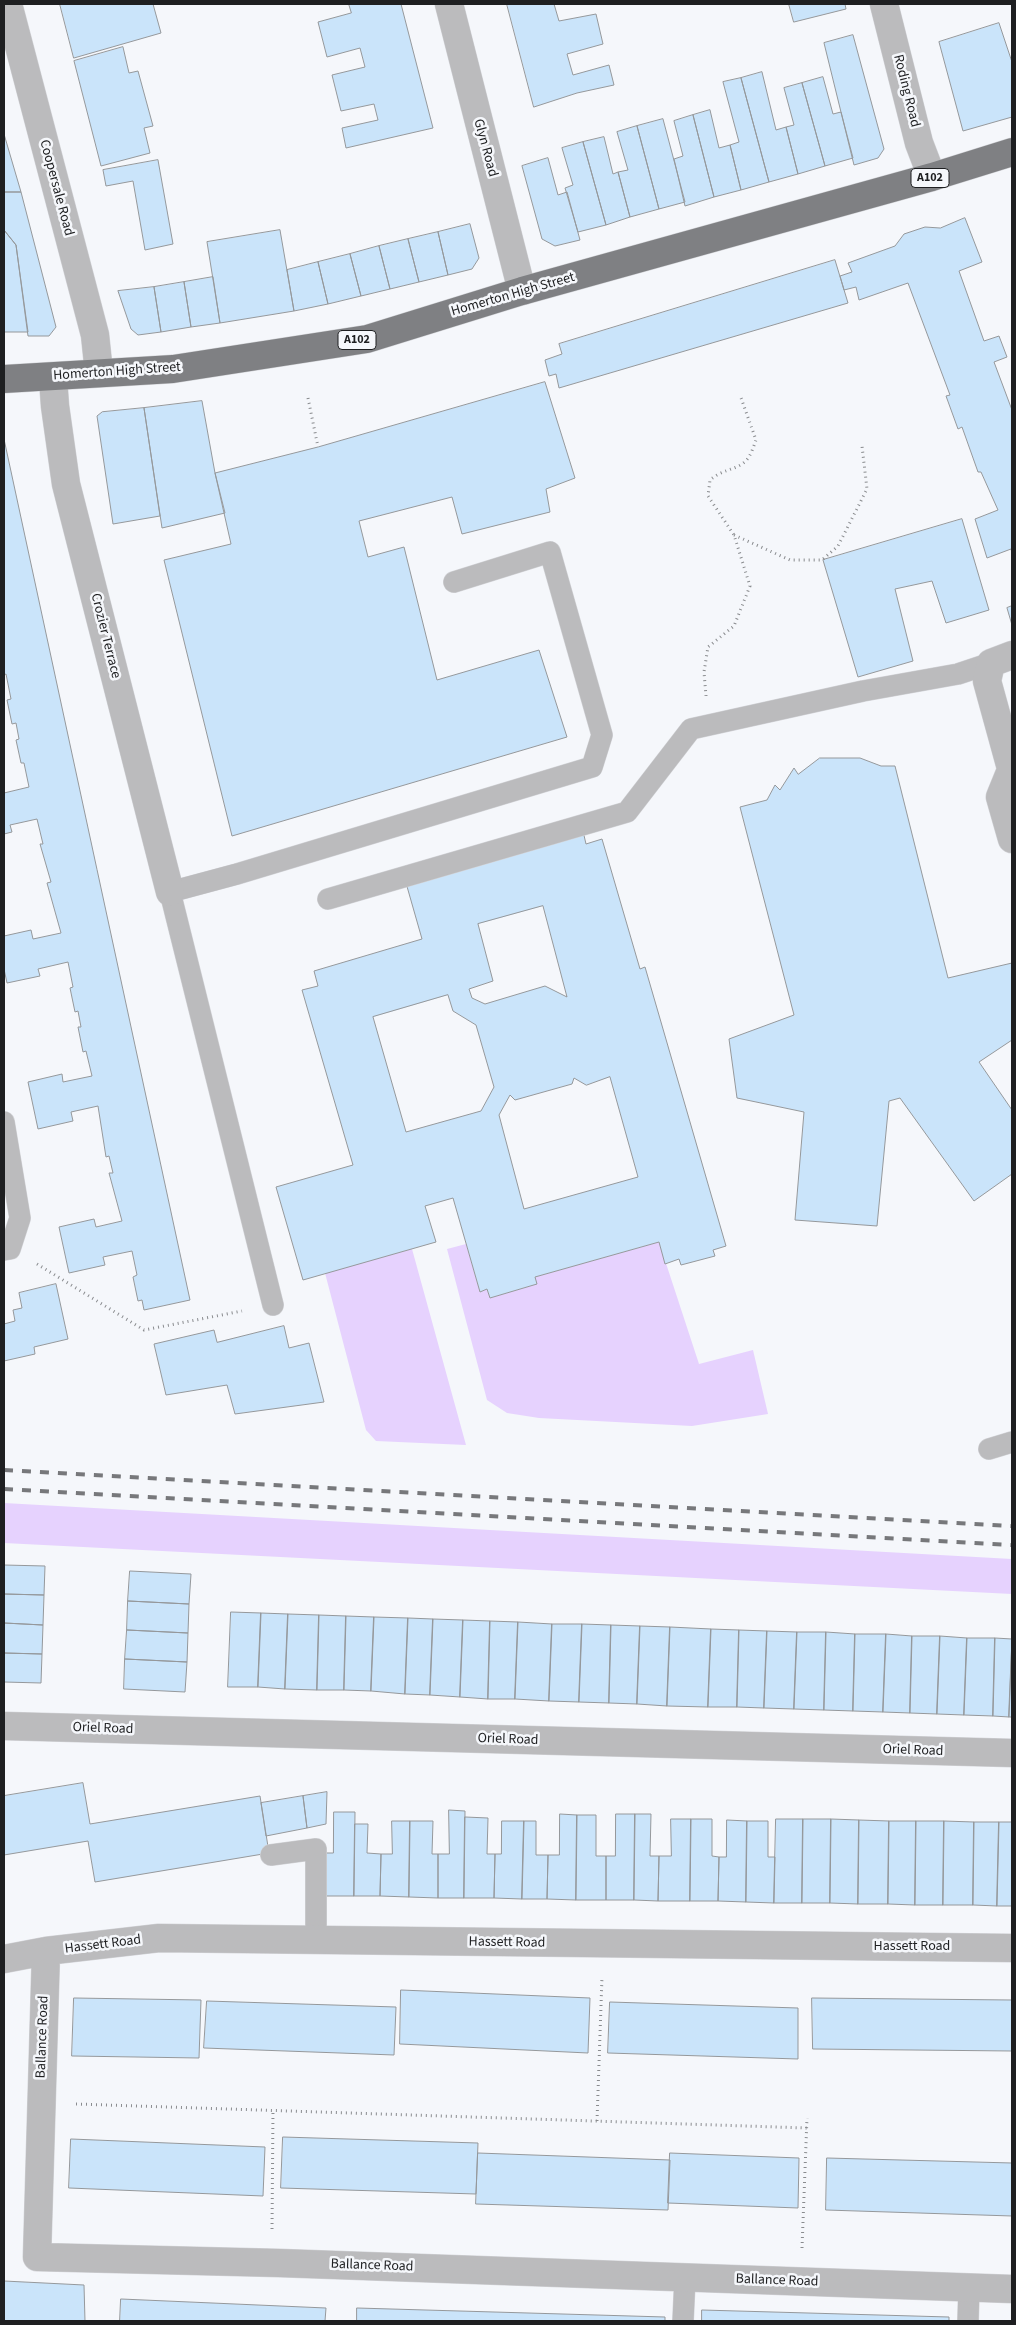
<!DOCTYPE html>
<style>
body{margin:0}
#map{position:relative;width:1016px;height:2325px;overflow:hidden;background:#f5f7fb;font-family:"Source Sans 3",sans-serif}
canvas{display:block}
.frame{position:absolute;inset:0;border:5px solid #1e1f21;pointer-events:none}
</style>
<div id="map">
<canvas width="1016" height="2325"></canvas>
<div class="frame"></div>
</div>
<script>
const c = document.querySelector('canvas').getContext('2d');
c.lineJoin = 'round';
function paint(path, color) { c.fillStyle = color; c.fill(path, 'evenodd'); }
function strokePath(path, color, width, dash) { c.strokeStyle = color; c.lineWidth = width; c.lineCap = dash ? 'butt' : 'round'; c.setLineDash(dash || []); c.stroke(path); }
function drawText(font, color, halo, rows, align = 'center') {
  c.font = font + ' "Source Sans 3",sans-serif'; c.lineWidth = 5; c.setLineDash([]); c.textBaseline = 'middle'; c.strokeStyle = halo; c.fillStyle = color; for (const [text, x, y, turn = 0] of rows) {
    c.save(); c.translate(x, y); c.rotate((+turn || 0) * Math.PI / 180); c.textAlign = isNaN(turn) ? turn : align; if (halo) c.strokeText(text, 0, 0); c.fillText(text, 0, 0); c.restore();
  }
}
paint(new Path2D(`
 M659 1242 699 1364 753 1350 768 1414 692 1426 539 1418 507 1413 487 1400 447 1249 466 1244 480 1292 487 1289 490 1298 537 1284 535 1277Z
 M412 1249 466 1445 376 1441 366 1430 325 1273Z
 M4 1503 1012 1559V1594L4 1543Z`), '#e6d2fe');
const building = new Path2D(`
 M60 4H153L161 33 74 58Z
 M349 4H401L433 128 346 148 342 128 378 120 374 104 341 111 332 75 365 67 360 48 327 57 318 22 351 13Z
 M507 4H554L559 21 596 14 603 44 567 54 573 75 609 65 614 85 577 93 534 107Z
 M789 4H845L846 9 794 22Z
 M999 23 1012 62V117L963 131 939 42Z
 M853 35 884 149 878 158 854 165 824 43Z
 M123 47 129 73 138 71 153 126 144 128 150 153 101 166 74 61Z
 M762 72 776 130 786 127 798 174 769 182 741 78Z
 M823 77 833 114 841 112 853 158 825 166 802 83Z
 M741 78 769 182 741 190 730 145 739 142 723 82Z
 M802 83 825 166 798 174 786 127 794 125 784 88Z
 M710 110 719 148 730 145 741 190 714 197 693 115Z
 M693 115 714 197 685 206 674 159 683 156 674 121Z
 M663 119 685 202 659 209 637 126Z
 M637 126 659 209 630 217 618 172 628 170 617 132Z
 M4 134 21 192H4Z
 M604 137 613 174 618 172 630 217 606 225 583 142Z
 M583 142 606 225 578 232 565 188 573 185 562 148Z
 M548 158 558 195 567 192 580 240 555 246 542 239 522 166Z
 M158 160 173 244 145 250 133 181 106 186 103 170Z
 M4 192H21L56 327 49 336H28L16 245 4 230Z
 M965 218 982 262 959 271 984 341 999 336 1007 357 994 362 1012 410V553L1011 549 987 558 975 519 998 510 981 472H978L962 427 958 429 946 396 950 395 908 283 859 300 856 287 844 290 840 276 852 272 848 263 895 246 904 234 925 227 940 228Z
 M470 224 479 258 472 269 448 275 438 232Z
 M4 230 16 245 28 332H4Z
 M280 230 294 311 220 323 207 242Z
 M438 232 448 275 419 282 408 239Z
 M408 239 419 282 390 289 379 246Z
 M379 246 390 289 361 296 350 254Z
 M350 254 361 296 328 304 318 262Z
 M835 260 848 303 559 388 556 374 549 376 545 360 562 354 559 344Z
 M318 262 328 304 294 311 287 270Z
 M213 277 220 323 191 327 184 282Z
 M184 282 191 327 161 332 154 287Z
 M154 287 161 332 138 335 131 329 118 291Z
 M545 382 575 478 546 489 550 512 462 534 452 497 359 521 368 557 404 547 437 680 539 650 567 737 232 836 164 560 231 544 215 473 318 447Z
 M202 401 215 473 225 513 162 528 144 408Z
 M144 408 160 516 113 524 97 416 102 412Z
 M4 439 190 1300 144 1310 142 1300 138 1301 133 1277 137 1275 132 1251 103 1257 105 1265 69 1273 59 1227 94 1219 96 1227 122 1221 109 1173H113L109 1156 106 1157 98 1106 71 1112 73 1121 38 1129 28 1082 62 1074 63 1082 92 1076 86 1051 83 1052 78 1027H81L78 1011 75 1012 70 988 73 987 68 962 38 969 40 976 7 983 4 969V936L31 930 33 939 61 933 47 883 51 882 40 844H43L37 819 10 825 12 832 4 834V793L29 787 24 763H21L16 740 19 739 16 723 12 724 7 700 11 699 6 674 4 675Z
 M962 519 989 610 946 623 932 581 895 589 913 661 858 677 823 560Z
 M1012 606V625L1007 608Z
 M820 758H860L881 766H895L948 978 1012 963V1040L979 1062 1012 1110V1174L974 1201 900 1098 889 1101 877 1226 795 1220 804 1112 737 1098 729 1039 794 1015 740 807 767 800 775 785 780 790 794 768 798 774Z
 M583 831 586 844 602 839 640 969 645 967 726 1246 713 1250 715 1256 681 1265 679 1259 665 1264 659 1242 535 1277 537 1284 490 1298 487 1289 480 1292 453 1198 425 1206 436 1242 303 1280 276 1187 353 1165 302 990 318 986 314 971 422 939 406 883ZM543 906 567 997 545 986 485 1004 472 998 469 989 493 981 478 924ZM448 995 453 1011 476 1025 494 1087 481 1111 406 1132 373 1017ZM610 1077 638 1177 524 1209 499 1115 510 1095 515 1100 572 1084 574 1078 586 1085Z
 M56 1284 68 1339 34 1347 35 1354 4 1361V1324L15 1321 13 1310 22 1308 19 1293Z
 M284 1326 289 1348 309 1343 324 1402 235 1414 227 1385 166 1395 154 1344 214 1330 217 1342Z
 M4 1565 45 1566 44 1595 4 1594Z
 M130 1571 191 1574 189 1604 128 1601Z
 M4 1594 44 1595 43 1625 4 1623Z
 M128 1601 189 1604 188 1633 127 1630Z
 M231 1612 261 1613 258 1687H228Z
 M261 1613 288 1614 285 1689 258 1687Z
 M288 1614 319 1615 317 1690 285 1689Z
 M319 1615 346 1616 344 1690H317Z
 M346 1616 374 1617 371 1691 344 1690Z
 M374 1617 408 1618 405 1694 371 1691Z
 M408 1618 433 1619 430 1695 405 1694Z
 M433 1619 463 1620 460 1697 430 1695Z
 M463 1620 490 1621 488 1699 460 1697Z
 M490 1621 518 1622 515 1699H488Z
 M518 1622 552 1624 549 1701 515 1699Z
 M4 1623 43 1625 42 1654 4 1653Z
 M552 1624H582L579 1702 549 1701Z
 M582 1624 611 1625 609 1703 579 1702Z
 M611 1625 640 1626 637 1704 609 1703Z
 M640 1626 670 1627 667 1706 637 1704Z
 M670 1627 711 1629 708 1707 667 1706Z
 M711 1629 739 1630 737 1707H708Z
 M127 1630 188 1633 187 1662 125 1659Z
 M739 1630 767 1631 764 1708 737 1707Z
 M767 1631 797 1632 794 1709 764 1708Z
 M797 1632H826L824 1710 794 1709Z
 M826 1632 855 1634 853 1711 824 1710Z
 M855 1634H886L883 1712 853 1711Z
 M886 1634 912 1636 910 1713 883 1712Z
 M912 1636H940L937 1714 910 1713Z
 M940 1636 967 1638 964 1715 937 1714Z
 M967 1638H995L993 1716 964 1715Z
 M995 1638 1012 1639 1009 1717 993 1716Z
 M1012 1639V1717H1009Z
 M4 1653 42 1654 41 1683 4 1682Z
 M125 1659 187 1662 185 1692 124 1689Z
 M83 1783 90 1824 260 1796 269 1853 95 1882 88 1841 4 1855V1796Z
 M327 1792 326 1824 307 1828 303 1796Z
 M303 1796 307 1828 266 1836 261 1803Z
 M449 1810 465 1811 464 1898H438V1854H449Z
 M334 1812H355L354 1896H324V1853H333Z
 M560 1814 577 1815 576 1900 547 1899 548 1855H559Z
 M616 1814H635L634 1900H606V1856H615Z
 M635 1814H651L650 1856H659L658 1901 634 1900Z
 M577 1815H596V1856H606V1900H576Z
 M465 1817 488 1818 487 1854H495L494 1898H464Z
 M671 1819H691L690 1901H658L659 1856H671Z
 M691 1819H712V1856L719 1857 718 1901H690Z
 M776 1819H803L802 1903H774Z
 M803 1819H831L830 1903H802Z
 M831 1819 859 1820 858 1904 830 1903Z
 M727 1820 747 1821 746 1902 718 1901 719 1857H726Z
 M859 1820 889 1821 888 1904H858Z
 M392 1821H410L409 1897 380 1896 381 1854H392Z
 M410 1821H433L432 1854H438V1898L409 1897Z
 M502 1821H524L522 1899 494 1898 495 1854H501Z
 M524 1821H536V1855H548L547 1899H522Z
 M747 1821H768V1857H775L774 1903 746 1902Z
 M889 1821H916L915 1905 888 1904Z
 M916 1821H944L943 1905H915Z
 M944 1821 974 1822 973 1905H943Z
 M974 1822H999L997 1906 973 1905Z
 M999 1822H1012V1906H997Z
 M355 1824H368L367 1853 381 1854 380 1896H354Z
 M401 1990 590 1998 588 2053 400 2044Z
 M74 1998 201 2000 199 2058 72 2056Z
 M812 1998 1012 2000V2051L813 2049Z
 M207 2001 396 2007 394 2055 204 2048Z
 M610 2002 798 2008V2059L608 2053Z
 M283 2137 478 2143 476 2194 281 2188Z
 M71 2139 265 2147 263 2196 69 2188Z
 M478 2153 670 2160 668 2210 476 2204Z
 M670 2153 799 2158 798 2208 668 2203Z
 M827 2158 1012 2163V2216L826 2210Z
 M4 2281 84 2285 85 2321H4Z
 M121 2299 326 2308 325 2321H120Z
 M357 2308 665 2317V2321H357Z
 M702 2310 949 2317V2321H702Z`);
paint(building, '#cae4fa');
strokePath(building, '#95989b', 1);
const service = new Path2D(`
 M328 899 627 812 691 729 863 691 958 674 991 663
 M4 1122 20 1218 10 1249 4 1250
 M273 1305 170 892 237 874 592 767 602 735 550 552 454 582
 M989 1449 1012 1442
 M271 1855 316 1849V1940
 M683 2321 685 2278
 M968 2321 969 2287`);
const minor = new Path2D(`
 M8 4 95 335 99 373
 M449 4 522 291
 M884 4 919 143 932 177
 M53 378 55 406 66 484 170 892
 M1012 655 991 663 987 681 1012 772
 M1011 770 1000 797 1012 839
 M4 1726 1012 1753
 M46 1951 37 2257 279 2263 1012 2289
 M4 1959 46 1951 159 1938 1012 1948`);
const trunk = new Path2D(`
 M4 379 173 369 367 339 522 291 932 177 1012 152`);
strokePath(service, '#d3d4d8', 22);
strokePath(minor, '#d3d4d8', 29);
strokePath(trunk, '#d3d4d8', 29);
strokePath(new Path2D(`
 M308 398 318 447
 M734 535 790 560H822L838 546 867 489 862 446
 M706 696 704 672 708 647 734 626 750 586 734 535 708 496 710 480C722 470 733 470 742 464 750 459 753 448 756 440L740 395
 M37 1264 144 1330 242 1311
 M76 2104 807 2128
 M597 2121 602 1977
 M272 2229 273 2110
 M802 2248 807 2118`), '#898b8e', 3, [1, 4]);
strokePath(service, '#bbbbbd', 21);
strokePath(minor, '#bbbbbd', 28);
strokePath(trunk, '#7f8083', 28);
strokePath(new Path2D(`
 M4 1470 1012 1526
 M4 1489 1012 1545`), '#77787b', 4, [9, 9]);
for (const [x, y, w] of [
 [930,178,38],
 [357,340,38]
]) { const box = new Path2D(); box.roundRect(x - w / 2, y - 9.5, w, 19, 4); c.fillStyle = '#f5f7fb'; c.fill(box); strokePath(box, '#1e1f21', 1); }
drawText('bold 12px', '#1e1f21', null, [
 ["A102",930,178],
 ["A102",357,340]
]);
drawText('14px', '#1e1f21', '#f5f7fb', [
 ["Roding Road",906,91,76],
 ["Glyn Road",485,148,75],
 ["Coopersale Road",56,188,75],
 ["Homerton High Street",513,295,-16],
 ["Homerton High Street",117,372,-4],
 ["Crozier Terrace",105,636,76],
 ["Oriel Road",103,1729,2],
 ["Oriel Road",508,1740,2],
 ["Oriel Road",913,1751,2],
 ["Hassett Road",507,1943,1],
 ["Hassett Road",103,1945,-7],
 ["Hassett Road",912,1947],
 ["Ballance Road",43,2037,-88],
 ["Ballance Road",372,2266,2],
 ["Ballance Road",777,2281,2]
]);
</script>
